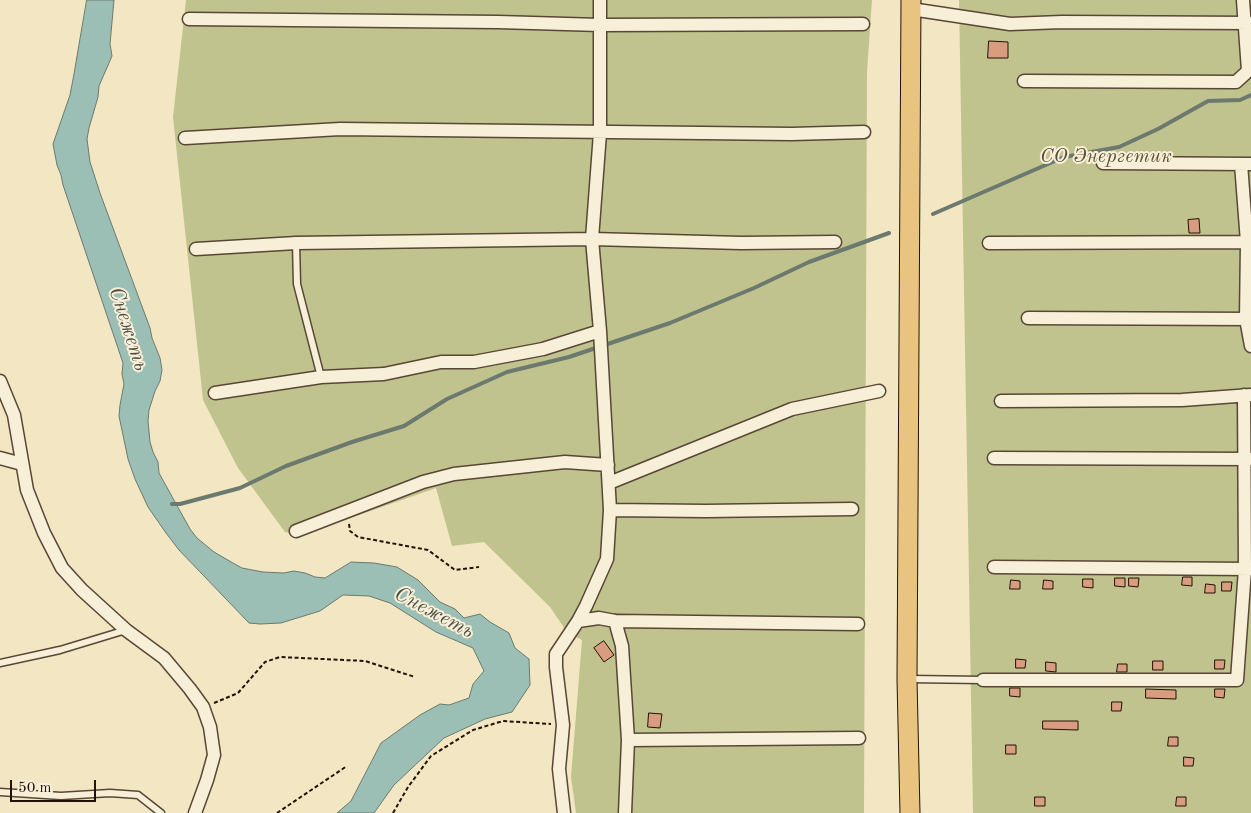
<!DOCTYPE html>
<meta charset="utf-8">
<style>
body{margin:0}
#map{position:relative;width:1251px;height:813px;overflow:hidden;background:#f2e7c2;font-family:"Old Standard TT",serif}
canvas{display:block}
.scale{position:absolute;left:10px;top:780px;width:86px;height:22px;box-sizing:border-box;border:2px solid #241107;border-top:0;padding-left:6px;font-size:15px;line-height:18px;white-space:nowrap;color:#241107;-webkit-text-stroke:4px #f7efd7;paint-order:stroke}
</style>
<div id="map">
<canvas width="1251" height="813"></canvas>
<div class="scale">50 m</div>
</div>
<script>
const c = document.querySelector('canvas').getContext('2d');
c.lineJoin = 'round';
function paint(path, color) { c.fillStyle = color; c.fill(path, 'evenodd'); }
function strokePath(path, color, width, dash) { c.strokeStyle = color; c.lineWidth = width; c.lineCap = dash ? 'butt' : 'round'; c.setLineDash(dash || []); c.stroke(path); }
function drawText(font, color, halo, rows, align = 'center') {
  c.font = font + ' "Old Standard TT",serif'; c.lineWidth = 4; c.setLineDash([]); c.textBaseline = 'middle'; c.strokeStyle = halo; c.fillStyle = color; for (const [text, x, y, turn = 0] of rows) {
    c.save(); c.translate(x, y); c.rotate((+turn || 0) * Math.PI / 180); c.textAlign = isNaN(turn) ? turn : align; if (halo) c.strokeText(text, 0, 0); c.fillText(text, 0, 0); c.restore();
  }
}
paint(new Path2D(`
 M186 0H872L867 72 864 813H576L571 777 582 640 567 632 550 607 484 542 452 546 436 488 302 535 285 532 238 468 203 400 173 117Z
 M959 0H1251V813H973Z`), '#c1c38f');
const water = new Path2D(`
 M87 0H114L110 44 112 56 99 86 98 97 89 128 87 139 90 162 100 193 150 328 152 338 160 358 162 370 160 381 155 391 149 410 148 421 150 442 153 452 158 462 159 473 190 529 197 538 214 552 233 563 242 568 263 572 284 573 294 571 305 573 315 577 325 578 351 562 374 563 397 567 418 580 440 602 455 609 464 618 480 614 490 622 509 633 515 648 529 659 530 685 512 712 485 719 444 738 394 785 374 813H337L351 801 381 743 420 715 440 704 449 705 469 698 473 684 484 671 473 648 436 632 390 603 369 596 343 595 320 611 281 623 260 624 249 623 179 550 166 533 148 507 135 479 128 459 119 416 120 405 124 384 122 374 123 363 63 185 61 175 57 165 53 144 70 95 74 74Z`);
paint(water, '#9bbfb4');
strokePath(water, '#6b796f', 1);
strokePath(new Path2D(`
 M933 214 1064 157 1119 147 1158 129 1208 101 1240 100 1251 95
 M172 504H180L240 488 286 466 352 442 404 426 447 399 507 372 569 357 670 323 754 288 809 262 889 233`), '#6b796f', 4);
const building = new Path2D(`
 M989 41 1008 42V58H988Z
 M1199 219 1200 233H1189L1188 220Z
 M1183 577H1192V586L1182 585Z
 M1115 578H1125V587L1115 586Z
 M1129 578H1139L1138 587 1129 586Z
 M1083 579H1093V588L1083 587Z
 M1011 580 1020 581V589H1010Z
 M1044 580 1053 581V589H1043Z
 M1222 582H1232L1231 591H1222Z
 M1206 584 1215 585V593H1205Z
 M604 641 614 655 604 662 594 648Z
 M1016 659 1026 660 1025 668H1016Z
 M1215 660H1225L1224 669H1215Z
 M1153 661H1163V670H1153Z
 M1046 662 1056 663V672L1046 671Z
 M1118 664H1127V672H1117Z
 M1010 688H1020V697L1010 696Z
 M1146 689 1176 690V699L1146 698Z
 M1215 689H1225L1224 698 1215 697Z
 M1112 702H1122L1121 711H1112Z
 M649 713 662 714 660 728 648 727Z
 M1043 721H1078V730L1043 729Z
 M1169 737H1178V746H1168Z
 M1006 745H1016V754H1006Z
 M1184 757 1194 758 1193 766H1184Z
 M1035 797H1045V806H1035Z
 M1177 797H1186V806H1176Z`);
paint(building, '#d89d7f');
strokePath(building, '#241107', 1);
const lane = new Path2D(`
 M296 243 297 284 321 377
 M0 663 60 650 126 630
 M909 679 983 680
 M0 792 61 796 110 793 138 795 161 813`);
const street = new Path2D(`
 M911 9 1010 24 1062 22 1251 23
 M189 19 498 22 600 25 863 24
 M1024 81 1236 82 1248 71 1243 0
 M185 138 340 129 792 134 864 132
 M1103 163 1251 164
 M1241 164 1247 242 1246 319 1251 346
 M989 243 1251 242
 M196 249 296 243 592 239 741 243 835 242
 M1028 318 1251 319
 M0 381 14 415 27 490 44 533 62 568 82 590 126 630 164 658 190 689 203 707 210 727 214 755 207 780 195 813
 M215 393 321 377 384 374 441 362H474L543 349 600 331
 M1001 401 1182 400 1251 395
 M0 458 22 464
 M994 458 1251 459
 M609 483 792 409 879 391
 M610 510 706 511 852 509
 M296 531 423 482 454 474 565 462 608 465
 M994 567 1251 569
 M578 621 586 606 607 559 610 510 600 331 592 239 600 133V0
 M615 621 622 646 628 740 625 813
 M983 680H1237L1245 569 1244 395
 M628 740 859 738
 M564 813 559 769 563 725 556 667V654L578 621 599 618 615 621 858 624`);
const primary = new Path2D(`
 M910 813 907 679 911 0`);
strokePath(lane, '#584636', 9);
strokePath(street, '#584636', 15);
strokePath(primary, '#241107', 21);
strokePath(new Path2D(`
 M349 524 350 531 358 537 428 550 455 570 479 567
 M214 703 238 693 265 662 280 657 365 661 415 677
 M277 813 347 766
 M393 813 408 787 431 756 473 730 503 721 551 724`), '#241107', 2, [4, 2.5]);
strokePath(lane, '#f7efd7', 6);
strokePath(street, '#f7efd7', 12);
strokePath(primary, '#e9c481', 19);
drawText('italic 20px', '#5b4f37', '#f7efd7', [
 ["СО Энергетик",1106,157]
]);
drawText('italic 21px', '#4e4e44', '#f7efd7', [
 ["Снежеть",128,329,72],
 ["Снежеть",434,613,28]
]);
</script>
